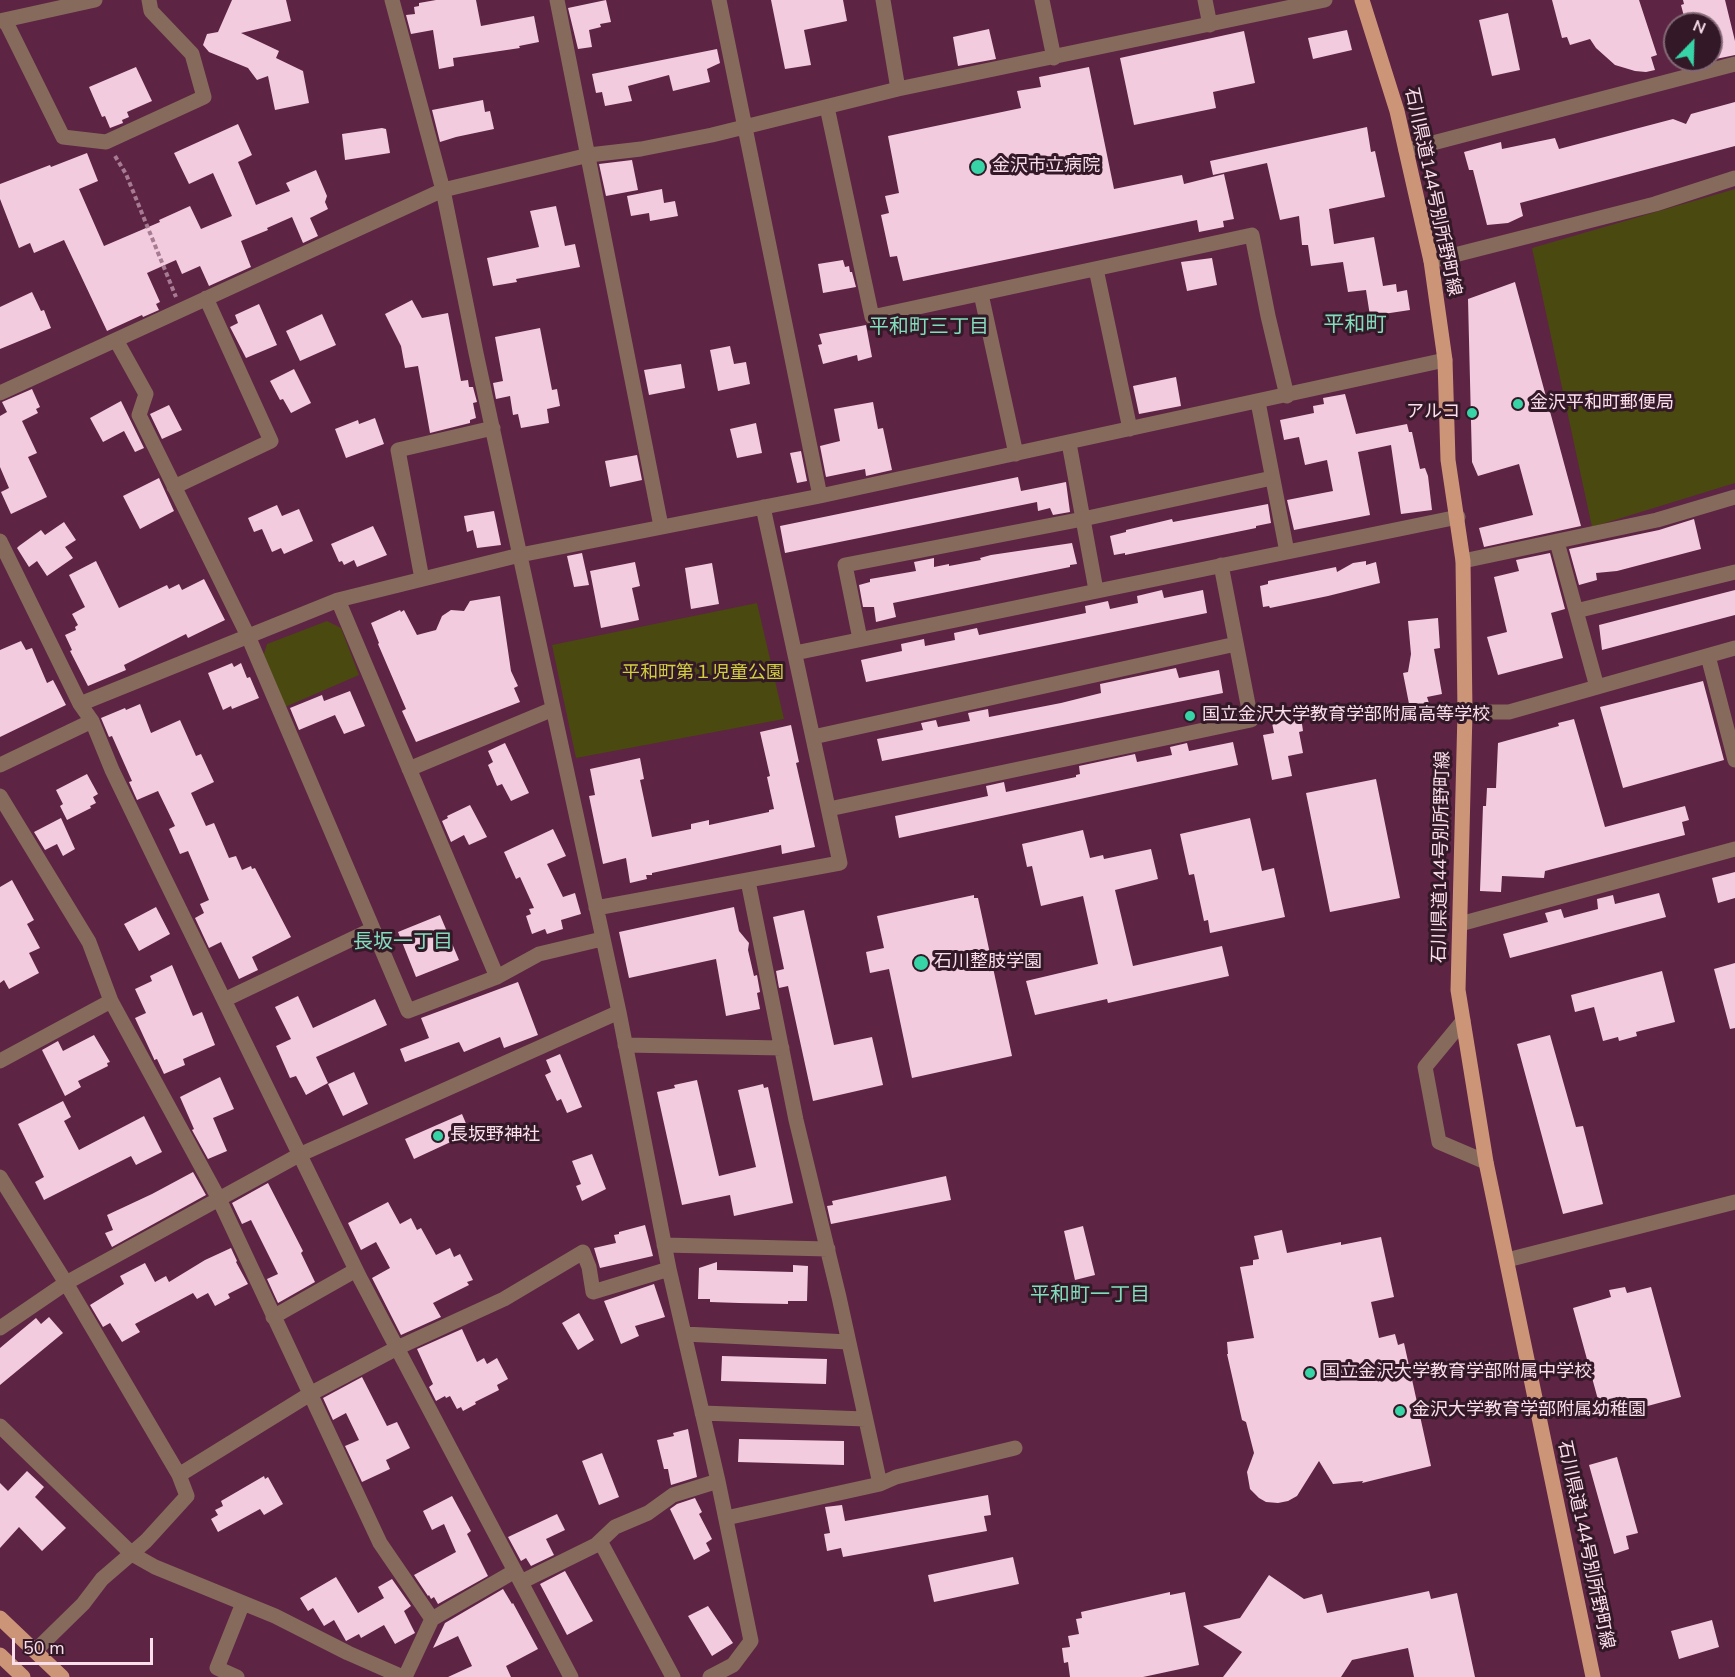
<!DOCTYPE html>
<meta charset="utf-8">
<style>
body{margin:0}
#map{position:relative;width:1735px;height:1677px;overflow:hidden;background:#5d2444;font-family:"Nunito Sans",sans-serif}
canvas{display:block}
.north{position:absolute;left:1663px;top:12px;width:60px;height:60px;box-sizing:border-box;background:#331927;border:2px solid #836875;border-radius:50%;rotate:23deg;font-size:16px;font-weight:700;line-height:24px;text-align:center;color:#fbdeeb}
.north::after{content:'';display:block;margin:auto;width:21px;height:27px;background:#36d4a7;clip-path:polygon(50% 0,100% 100%,50% 72%,0 100%)}
.scale{position:absolute;left:12px;top:1638px;width:141px;height:27px;box-sizing:border-box;border:3px solid #fbdeeb;border-top:0;padding-left:8px;font-size:18px;line-height:21px;white-space:nowrap;color:#fbdeeb;-webkit-text-stroke:4px #331927;paint-order:stroke}
</style>
<div id="map">
<canvas width="1735" height="1677"></canvas>
<div class="north">N</div>
<div class="scale">50 m</div>
</div>
<script>
const c = document.querySelector('canvas').getContext('2d');
c.lineJoin = 'round';
function paint(path, color) { c.fillStyle = color; c.fill(path, 'evenodd'); }
function strokePath(path, color, width, dash) { c.strokeStyle = color; c.lineWidth = width; c.lineCap = dash ? 'butt' : 'round'; c.setLineDash(dash || []); c.stroke(path); }
function drawText(font, color, halo, rows, align = 'center') {
  c.font = font + ' "Nunito Sans","Noto Sans JP",sans-serif'; c.lineWidth = 6; c.setLineDash([]); c.textBaseline = 'middle'; c.strokeStyle = halo; c.fillStyle = color; for (const [text, x, y, turn = 0] of rows) {
    c.save(); c.translate(x, y); c.rotate((+turn || 0) * Math.PI / 180); c.textAlign = isNaN(turn) ? turn : align; if (halo) c.strokeText(text, 0, 0); c.fillText(text, 0, 0); c.restore();
  }
}
paint(new Path2D(`
 M1735 189V483L1592 527 1532 248Z
 M757 603 784 719 576 758 552 645Z
 M327 621 341 628 359 675 285 707 263 657 267 644Z`), '#4a490f');
paint(new Path2D(`
 M232 0H286L291 21 241 33 279 51 276 58 303 71 309 103 275 110 268 76 257 80 248 68 209 52 203 45 207 34 218 32Z
 M436 0H476L481 26 534 16 539 42 519 46 520 48 453 58 454 66 439 69 433 30 411 34 406 15 415 14 414 7 419 6V3Z
 M606 0 611 22 600 24 601 27 589 30 592 47 578 49 568 8Z
 M771 0H843L847 21 804 30 811 65 785 69Z
 M1552 0H1639L1657 55 1651 57 1655 70 1646 72 1635 71 1615 65 1596 48 1590 39 1570 45 1567 37 1562 38Z
 M1683 0H1725L1735 41V55L1711 60V24H1686L1681 5 1684 4Z
 M1508 13 1520 70 1492 76 1479 20Z
 M989 29 996 59 958 66 953 37Z
 M1347 30 1352 50 1313 59 1308 38Z
 M1244 31 1255 83 1213 92 1216 108 1134 125 1120 58Z
 M717 49 720 63 707 69 710 82 673 91 669 75 628 86 632 101 605 106 602 92 596 93 592 74Z
 M136 67 152 101 127 112 129 117 122 120 123 123 110 128 105 116 102 117 89 87Z
 M1089 67 1114 189 1182 175 1184 184 1224 174 1234 219 1223 221 1224 227 1199 232 1197 220 903 281 897 256 890 257 881 215 889 213 885 196 899 193 888 136 1021 108 1017 91 1041 87 1039 77Z
 M483 100 485 112 490 111 494 129 456 137 440 142 432 110Z
 M1735 102V146L1520 203 1523 216 1508 223 1487 225 1473 170H1469L1464 152 1501 142 1502 149 1555 138 1559 149 1673 119 1686 124 1691 114Z
 M238 124 252 155 238 162 256 205 290 191 286 183 316 170 327 196 325 202 328 209 310 218 318 236 303 243 292 217 267 228 268 230 241 241 251 267 209 286 200 266 182 274 176 260 147 273 160 302 156 304 159 310 143 317 142 315 107 331 64 240 34 253 30 243 19 248 0 199V184L50 165 51 167 87 153 98 181 79 189 104 246 160 222 159 220 190 206 201 229 232 216 213 173 189 184 174 153Z
 M1367 127 1371 152 1375 151 1385 197 1329 209 1334 244 1374 237 1383 286 1396 284 1397 292 1407 290 1410 310 1370 316 1366 290 1348 292 1343 262 1311 266 1308 245H1302L1299 216 1280 220 1267 163 1213 175 1210 161Z
 M382 128 386 129 390 153 345 160 342 134Z
 M632 160 638 190 606 196 599 164Z
 M662 189 664 203 675 201 678 216 650 221 649 213 631 216 627 196Z
 M556 206 565 246 575 244 580 267 516 279 517 282 493 286 487 258 539 247 530 211Z
 M1212 258 1217 285 1187 291 1181 262Z
 M843 260 845 267 849 266 850 272H852L856 287 823 293 818 264Z
 M1515 282 1581 526 1484 547 1479 528 1533 515 1519 464 1478 476 1472 462 1468 299Z
 M32 292 41 311 44 310 51 328 0 349V307Z
 M412 300 422 318 448 313 461 381 468 380 469 387H473L477 402 473 403 476 418 470 420V423L430 433 418 366 405 368 401 346 385 314Z
 M259 304 277 345 246 358 230 327 238 323 235 315Z
 M322 314 336 345 300 361 286 331Z
 M866 325 872 357 858 361 857 355 823 364 818 345 822 344 819 334Z
 M540 328 552 390 557 389 560 406 547 409 549 423 521 428 518 414 513 415 510 396 496 399 493 383 503 381 495 337Z
 M730 346 734 364 746 362 750 384 718 391 710 350Z
 M681 364 685 388 649 395 644 370Z
 M294 369 311 403 291 413 283 399 280 400 270 381Z
 M1176 377 1181 406 1139 414 1133 386Z
 M32 389 40 407 36 409 38 413 22 421 37 453 28 457 47 497 11 514 1 492 9 488 0 467V416L7 412 2 402Z
 M1345 394 1356 434 1407 424 1409 432H1412L1420 469 1425 468 1428 476 1432 510 1401 514 1391 445 1358 452 1370 515 1294 530 1287 500 1333 491 1327 460 1305 465 1299 437 1284 440 1280 420 1314 413 1313 406 1324 404 1323 398Z
 M121 401 144 448 135 452 124 431 103 442 90 418Z
 M873 402 878 429 883 428 892 470 866 476 865 469 826 477 820 446 840 441 834 409Z
 M169 405 182 430 162 439 150 414Z
 M375 418 384 444 346 458 335 429 358 420 359 424Z
 M756 423 762 453 737 458 730 429Z
 M801 451 807 481 797 483 790 453Z
 M637 455 642 480 610 487 605 461Z
 M1018 477 1021 491 1066 482 1070 512 1053 515 1050 508 1038 511 1037 502 785 553 780 526Z
 M159 478 174 511 140 529 123 496Z
 M1268 504 1271 523 1256 526V528L1125 555V553L1114 555 1110 536 1126 532V530L1172 519 1173 522Z
 M277 505 282 516 299 509 313 541 284 554 281 548 272 552 262 529 254 532 248 518Z
 M494 511 501 545 477 548 473 530 467 532 464 516Z
 M1694 519 1701 549 1617 571 1596 573 1597 580 1579 585 1569 549 1659 530Z
 M64 522 76 540 65 547 73 558 47 576 37 561 29 567 17 548 19 546 41 530 45 535Z
 M373 526 387 555 357 567 354 560 344 565 342 561 339 562 331 544Z
 M1072 543 1077 564 1070 565V567L893 603 896 617 876 622 874 607H863L859 585 870 582V579L916 571 914 562 934 558V567L949 564V566L981 560 980 558 991 555Z
 M582 553 589 585 574 587 567 556Z
 M1550 553 1565 609 1551 613 1563 658 1498 675 1487 637 1507 632 1494 577 1519 571 1516 560Z
 M96 561 119 608 167 585 169 589 179 584 182 590 204 579 225 620 188 638 186 634 124 665 126 670 88 686 70 651 72 650 65 635 76 630 75 627 78 625 72 614 85 607 69 575Z
 M1366 561V565L1376 562 1380 583 1328 596 1270 608 1269 606 1263 607 1260 586 1268 584V581L1336 567 1337 572 1353 563Z
 M635 562 640 586 632 588 639 620 601 628 590 571Z
 M712 563 719 604 691 609 685 568Z
 M1162 590 1164 598 1203 590 1207 613 866 682 861 660 902 651 901 644 924 639 925 646 955 640 954 633 977 628 979 635 1086 613 1085 606 1108 601 1110 609 1138 603 1137 596Z
 M1735 590V615L1602 650 1599 625Z
 M500 596 511 671 518 686 514 688 520 702 416 742 402 711 406 709 378 644 379 643 371 623 400 610 401 612 404 610 417 635 436 630 442 616 451 610 464 611 470 601Z
 M1438 618 1440 648 1434 649 1442 694 1427 697 1429 703 1410 709 1403 673 1408 672 1411 654 1408 621Z
 M21 641 26 650 32 648 47 683 53 680 66 705 0 737V650Z
 M232 663 234 667 241 663 247 678 250 677 259 698 232 709 231 706 223 710 208 673Z
 M1176 668 1179 678 1219 670 1223 693 882 761 877 739 923 730 921 723 936 720 938 727 970 721 968 713 988 709 989 717 1061 703 1101 693 1100 684Z
 M1703 681 1724 760 1623 788 1600 707Z
 M350 691 365 726 344 734 335 715 299 730 290 708 322 695 324 701Z
 M140 704 151 733 180 720 196 756 201 754 214 782 191 793 206 826 214 823 229 858 236 856 242 870 251 866 252 869 255 868 291 937 252 957 258 970 239 979 221 942 209 948 195 918 204 913 200 904 209 900 188 851 180 854 169 829 175 826 158 791 137 800 129 782 132 781 112 736 109 737 101 718 125 708 126 710Z
 M1301 717 1303 731 1299 732 1303 753 1288 756 1292 776 1272 780 1263 735 1274 733 1272 723Z
 M1574 719 1605 827 1685 806 1689 820 1682 822 1685 835 1545 871 1544 878 1502 876 1501 892 1480 891 1483 806H1486L1487 788H1496L1498 743 1559 726 1558 723Z
 M791 725 799 762 796 763 815 847 782 854 781 845 652 873V875H646L647 879 630 883 626 858 603 864 589 796 595 795 590 769 640 758 644 779 640 780 652 837 691 829V824L709 820V825L769 812V810L774 809 767 777 770 776 760 732Z
 M1233 742 1238 765 899 838 895 816 988 796 986 786 1004 782 1006 792 1076 777V775L1080 774 1079 766 1135 754 1137 762 1172 755 1170 747 1187 743 1189 751Z
 M505 743 529 793 511 801 502 784 497 786 488 765 493 762 488 751Z
 M87 774 98 794 93 797 96 803 90 806 91 808 67 820 60 806 63 804 56 790Z
 M1376 779 1400 898 1330 912 1306 793Z
 M470 805 487 837 469 845 464 835 451 842 442 821 448 818 447 816Z
 M61 818 75 849 63 856 57 844 45 850 34 832Z
 M1250 818 1262 871 1274 868 1285 917 1210 933 1208 920 1204 921 1194 874 1189 875 1180 834Z
 M553 829 566 856 547 864 563 897 575 893 581 914 561 920 563 929 547 934 545 929 532 934 526 916 531 914 529 909 534 908 520 877 516 879 504 852Z
 M1083 830 1090 858 1103 855 1104 859 1151 849 1158 879 1115 890 1133 966 1222 946 1229 976 1108 1003 1107 999 1035 1015 1026 981 1098 964 1083 896 1041 906 1032 866 1027 867 1022 844Z
 M1735 872V898L1718 903 1712 878Z
 M12 880 34 920 27 924 40 948 29 953 39 973 9 989 4 980 0 983V887Z
 M1659 893 1666 917 1510 958 1503 934 1548 922 1545 913 1561 909 1564 918 1598 909 1597 899 1613 895 1615 904Z
 M974 895V898H978L1012 1056 912 1078 889 969 870 973 866 952 884 948 877 916Z
 M156 907 170 934 139 951 124 924Z
 M734 907 739 931 749 943 748 950 754 976 757 975 760 992 757 993 760 1009 726 1016 716 959 629 978 619 932Z
 M804 910 834 1045 872 1037 883 1085 813 1101 788 986 779 988 776 971 784 969 773 917Z
 M440 915 459 960 416 977 398 932Z
 M1735 963V1028L1730 1029 1714 969Z
 M172 965 193 1016 202 1012 215 1045 183 1059 185 1065 164 1074 157 1059 154 1060V1059L135 1018 146 1013 135 989 152 981 150 976Z
 M1662 971 1675 1022 1636 1032 1637 1036 1619 1041 1618 1037 1603 1041 1594 1007 1575 1012 1571 995Z
 M518 982 538 1035 504 1048 500 1037 464 1052 459 1042 405 1062 400 1049 429 1038 421 1018Z
 M298 996 313 1028 375 999 387 1025 316 1057 328 1083 306 1095 296 1076 290 1078 276 1046 291 1039 275 1007Z
 M94 1035 110 1062 107 1063 108 1066 78 1081 81 1087 65 1096 42 1050 58 1041 63 1051Z
 M1550 1035 1576 1127 1583 1126 1603 1204 1563 1214 1517 1044Z
 M560 1054 582 1107 567 1113 561 1099 557 1101 545 1075 551 1072 546 1060Z
 M354 1072 368 1104 343 1116 328 1084Z
 M220 1077 234 1109 213 1118 227 1151 208 1159 192 1130 194 1129 180 1097Z
 M697 1080 719 1176 756 1167 738 1090 763 1084 764 1088 768 1087 793 1203 734 1216 730 1195 682 1205 657 1092 675 1088 674 1085Z
 M63 1101 71 1117 64 1121 79 1150 144 1116 162 1152 136 1165 131 1156 44 1200 35 1182 44 1177 18 1124Z
 M462 1114 470 1133 414 1159 405 1139Z
 M592 1154 606 1189 582 1201 576 1186 581 1184 572 1161Z
 M193 1172 206 1195 112 1247 105 1233 113 1230 107 1215 152 1194Z
 M946 1176 951 1200 831 1224 827 1206 833 1205 832 1201Z
 M268 1183 303 1251 301 1253 315 1282 278 1303 267 1279 278 1274 251 1220 242 1224 232 1203Z
 M388 1202 400 1224 411 1218 417 1230 421 1228 436 1255 450 1248 454 1257 460 1254 473 1280 467 1282 469 1285 433 1303 441 1317 401 1335 372 1278 390 1268 376 1242 361 1250 348 1223Z
 M645 1225 653 1256 600 1268 594 1248 616 1243 614 1235 619 1234V1232Z
 M1083 1226 1095 1275 1075 1280 1064 1231Z
 M1282 1230 1287 1253 1341 1242V1245L1381 1237 1394 1297 1371 1302 1379 1338 1395 1334 1398 1345 1404 1343 1431 1466 1362 1483 1363 1481 1333 1484 1319 1461 1297 1496 1288 1501 1278 1503 1266 1502 1259 1498 1250 1489 1247 1472 1254 1453 1246 1422 1242 1420 1227 1354H1228L1227 1342 1254 1338 1240 1267 1253 1265V1260L1259 1259 1254 1236Z
 M231 1248 237 1261 236 1262 248 1284 228 1294 230 1298 215 1306 208 1293 197 1299 193 1293 135 1324 140 1332 122 1342 110 1323 103 1327 90 1305 124 1284 120 1276 145 1263 155 1282 166 1276 169 1282 205 1260Z
 M717 1262V1270L793 1272V1265L808 1266 807 1301H788V1304L739 1303 710 1302V1299H698L699 1268Z
 M654 1284 665 1317 635 1326 639 1336 621 1344 604 1301Z
 M1625 1287 1627 1293 1651 1287 1681 1397 1603 1418 1573 1308 1611 1297 1609 1290Z
 M579 1313 594 1340 578 1350 562 1323Z
 M49 1317 63 1333 0 1385V1348L36 1318 41 1324Z
 M462 1329 477 1362 484 1358 487 1364 497 1358 508 1379 497 1385 499 1390 475 1402 476 1404 463 1411 461 1407 457 1409 450 1396 446 1398 445 1396 436 1401 429 1387 433 1384 417 1349Z
 M722 1356 827 1359 826 1384 721 1381Z
 M362 1377 387 1426 397 1422 410 1448 386 1460 390 1469 362 1482 345 1446 359 1440 346 1413 333 1420 323 1398Z
 M688 1429 697 1477 671 1485 668 1469H664L657 1440 674 1436 673 1433Z
 M739 1439 844 1441V1465L738 1462Z
 M602 1453 619 1497 599 1505 582 1461Z
 M1617 1457 1638 1533 1626 1536 1629 1549 1614 1554 1589 1465Z
 M27 1471 44 1487 35 1497 66 1528 42 1551 19 1527 0 1548V1483L8 1491Z
 M264 1476 265 1479 268 1477 283 1504 264 1515 260 1509 218 1532 211 1519 218 1515 215 1510 223 1506 221 1501Z
 M988 1495 991 1515 984 1516 987 1531 843 1557 841 1548 827 1551 824 1534 830 1533 825 1507 842 1505 845 1521Z
 M452 1496 471 1531 467 1534 488 1576 438 1604 434 1597 431 1599 429 1595 428 1596 414 1575 456 1552 444 1524 432 1530 423 1511Z
 M695 1498 702 1512 699 1514 712 1539 706 1543 710 1551 694 1560 670 1509 677 1504Z
 M557 1514 565 1530 546 1539 554 1555 531 1566 526 1558 521 1561 508 1537Z
 M1013 1557 1019 1584 934 1602 928 1575Z
 M565 1571 593 1621 567 1635 540 1584Z
 M1269 1575 1304 1599 1322 1594 1327 1613 1429 1591 1431 1599 1457 1593 1475 1677H1414L1408 1648 1352 1660 1341 1677H1223L1242 1652 1203 1626 1240 1618Z
 M336 1577 358 1613 384 1598 378 1587 392 1579 411 1606 404 1611 415 1633 395 1644 384 1625 361 1638 359 1634 346 1641 334 1620 324 1626 313 1608 308 1611 300 1598Z
 M503 1589 512 1604 513 1603 538 1649 506 1666 511 1677H448L472 1666 458 1636 433 1648 445 1623Z
 M1170 1592V1595L1185 1592 1199 1665 1143 1677H1070L1068 1662 1064 1663 1062 1648 1070 1647 1068 1636 1079 1634 1076 1619 1082 1618 1081 1612Z
 M708 1606 733 1643 712 1656 688 1616Z
 M1712 1620 1719 1647 1679 1659 1671 1631Z`), '#f3cbde');
strokePath(new Path2D(`
 M115 156 126 174 176 297`), '#a77c93', 4, [4.5, 3]);
strokePath(new Path2D(`
 M392 0 443 190 476 353 619 1012 669 1269 718 1481 751 1641 733 1665 710 1677
 M557 0 661 526
 M719 0 820 496
 M883 0 898 89
 M1042 0 1054 58
 M1205 0 1210 25
 M5 20 63 137 106 142 204 97 192 54 151 11 149 0
 M0 21 95 0
 M827 107 872 317 1252 235 1268 316 1287 396
 M1406 150 1735 64
 M1431 261 1655 204 1735 178
 M1096 269 1130 429
 M981 294 1016 454
 M116 340 146 394 139 415 248 636 408 1011 497 977 539 954 602 939
 M0 393 443 190 589 155 641 149 712 135 898 89 1325 0
 M1258 402 1287 552
 M1069 443 1096 590
 M174 487 271 441 206 298
 M0 541 80 704 92 721 112 770 155 859 360 1278 571 1677
 M1557 542 1597 687
 M1463 561 1657 520 1735 497
 M422 579 398 450 493 428
 M338 600 497 977
 M1576 611 1735 572
 M860 639 845 565 1083 519 1272 478
 M795 653 1458 517
 M1708 656 1735 760
 M80 704 338 600 520 555 820 496 1445 360
 M1465 712H1509L1735 648
 M813 737 1236 644
 M0 765 92 721
 M409 769 553 709
 M0 796 89 942 111 1001 219 1199 380 1543 432 1619
 M829 809 1251 720 1221 565
 M748 881 796 1120 839 1297 880 1484 896 1477 1015 1448
 M596 908 840 863 763 507
 M1460 924 1735 849
 M224 1000 373 929
 M1463 1021 1425 1067 1439 1142 1486 1162
 M625 1045 782 1048
 M0 1061 111 1001
 M0 1177 66 1283 179 1475 187 1496 146 1541 102 1579 83 1604 35 1651
 M664 1245 828 1249
 M1507 1260 1735 1202
 M273 1317 356 1270
 M0 1328 66 1283 299 1155 619 1012
 M684 1334 849 1342
 M702 1413 865 1419
 M0 1426 132 1554 155 1567 275 1616 348 1653 403 1677
 M179 1475 310 1394 397 1348 504 1299 583 1252 589 1267 593 1292 669 1269
 M726 1518 880 1484
 M600 1541 673 1677
 M521 1582 596 1545 615 1527 648 1513 673 1495 718 1481
 M237 1677 217 1668 243 1603
 M405 1677 432 1619 515 1571`), '#866a5c', 15);
strokePath(new Path2D(`
 M1362 0 1397 111 1431 261 1445 360 1448 460 1463 561 1465 712 1458 990 1486 1162 1593 1677
 M0 1618 62 1677
 M0 1655 23 1677`), '#cd9578', 15);
for (const [x, y, r, color] of [
 [978,167,8,"#36d4a7"],
 [1518,404,6,"#36d4a7"],
 [1472,413,6,"#36d4a7"],
 [1190,716,6,"#36d4a7"],
 [921,963,8,"#36d4a7"],
 [438,1136,6,"#36d4a7"],
 [1310,1373,6,"#36d4a7"],
 [1400,1411,6,"#36d4a7"]
]) { const dot = new Path2D(); dot.arc(x, y, r, 0, 2 * Math.PI); c.fillStyle = color; c.fill(dot); strokePath(dot, '#331927', 2); }
drawText('18px', '#fbdeeb', '#331927', [
 ["金沢市立病院",992,167],
 ["金沢平和町郵便局",1530,404],
 ["アルコ",1460,413,"right"],
 ["国立金沢大学教育学部附属高等学校",1202,716],
 ["石川整肢学園",934,963],
 ["長坂野神社",450,1136],
 ["国立金沢大学教育学部附属中学校",1322,1373],
 ["金沢大学教育学部附属幼稚園",1412,1411]
], 'left');
drawText('18px', '#fbdeeb', '#331927', [
 ["石川県道144号別所野町線",1432,192,78],
 ["石川県道144号別所野町線",1442,857,-89],
 ["石川県道144号別所野町線",1585,1545,78]
]);
drawText('18px', '#d1ce3f', '#331927', [
 ["平和町第１児童公園",703,674]
]);
drawText('20px', '#82ddbc', '#331927', [
 ["平和町三丁目",929,328],
 ["長坂一丁目",403,943],
 ["平和町一丁目",1090,1296]
]);
drawText('21px', '#82ddbc', '#331927', [
 ["平和町",1355,326]
]);
</script>
